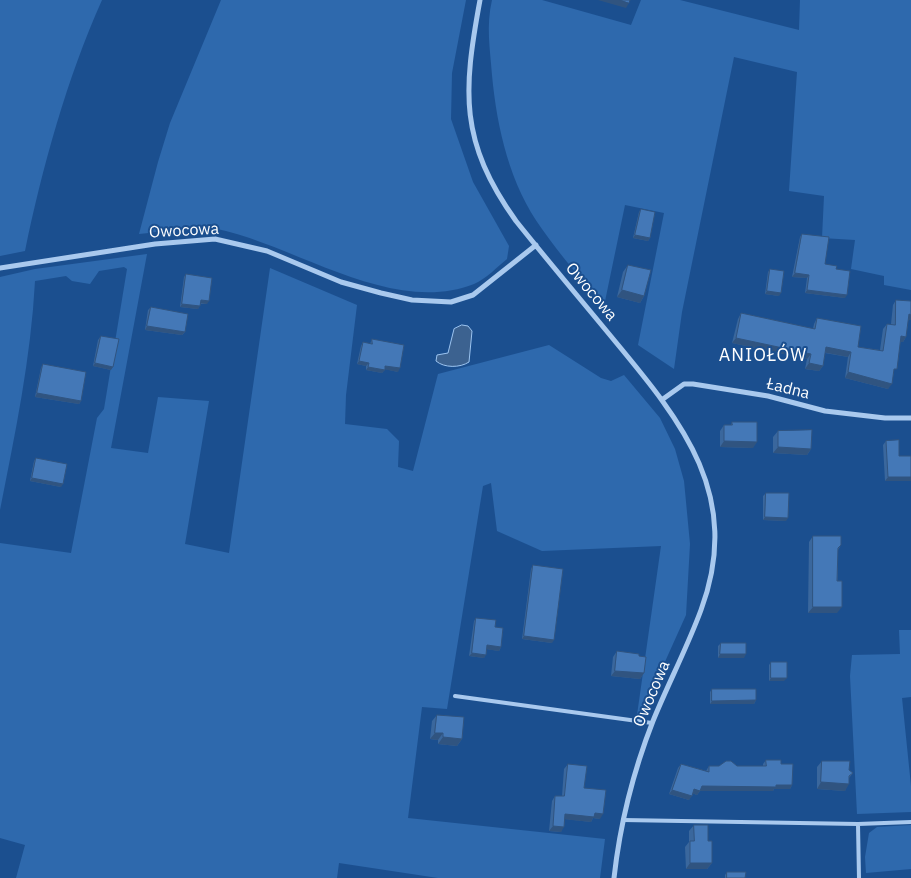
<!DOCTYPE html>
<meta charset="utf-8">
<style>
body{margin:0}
canvas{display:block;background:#1b4f8f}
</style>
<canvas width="911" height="878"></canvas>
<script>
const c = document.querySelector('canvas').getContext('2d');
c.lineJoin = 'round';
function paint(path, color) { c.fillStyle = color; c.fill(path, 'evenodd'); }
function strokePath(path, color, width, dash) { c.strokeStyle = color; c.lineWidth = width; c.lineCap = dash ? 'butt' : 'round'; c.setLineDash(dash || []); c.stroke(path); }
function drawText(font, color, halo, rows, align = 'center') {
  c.font = font + ' "IBM Plex Sans",sans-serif'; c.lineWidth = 4; c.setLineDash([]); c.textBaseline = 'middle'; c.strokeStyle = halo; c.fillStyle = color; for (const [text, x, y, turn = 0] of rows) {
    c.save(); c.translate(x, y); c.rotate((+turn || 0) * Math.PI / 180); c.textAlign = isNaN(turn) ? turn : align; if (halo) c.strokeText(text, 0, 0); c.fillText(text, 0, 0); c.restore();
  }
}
paint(new Path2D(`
 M0 0H102C67 78 42 168 25 251L0 256Z
 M221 0H466L452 73 451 119 473 182 509 246 507 259C497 267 486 279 474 284 395 315 302 250 226 231 199 224 167 231 139 234L158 162 170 123Z
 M492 0H542L631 25 641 0H680L799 30 800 0H911V290L884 285V276L851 269 855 240 822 238 824 196 789 191 797 72 734 57 682 312 674 369 638 345 664 213 625 205 604 306C583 281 561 256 542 229 510 185 497 129 492 75 490 48 486 26 492 0Z
 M147 254 111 448 148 453 158 397 209 401 185 544 229 553 270 268 357 305 346 395 345 424 387 429 399 441 398 467 413 471 438 374 549 345 601 378 611 381 624 375 660 418 675 449 684 481 690 544 686 615 641 715H637L661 546 542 551 497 531 491 483 483 486 447 709 422 707 408 818 605 839 600 878H438L339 863 337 878H16L25 845 0 838V543L71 553 97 418 104 409 127 269 124 267 99 271 90 284 72 281 66 276 35 281C31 358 15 434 0 510V277L35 269Z
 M899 630H911V697L902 698 911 786V812L857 814 850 676 852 655 900 654Z
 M911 825V869L866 873 865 857 869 833 877 827Z`), '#2e69ad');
const water = new Path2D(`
 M462 325 468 326 472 331 469 362C460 368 444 368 436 361L437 355 448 353 454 329Z`);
paint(water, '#3c6290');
strokePath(water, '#9cc4f0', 1);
strokePath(new Path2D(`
 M455 696 652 723
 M623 820 858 824 911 822
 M858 824 859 878`), '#a9c9ee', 4);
strokePath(new Path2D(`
 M480 0C463 92 459 141 516 221 548 261 581 300 614 340 683 423 743 496 701 610 687 648 668 684 653 721 633 772 620 824 614 878
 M0 268 155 244 215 239 267 251 341 282 381 293 412 300 451 302 473 295 536 245
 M663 399 684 384H693L768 396 825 411 885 418H911`), '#a9c9ee', 5);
paint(new Path2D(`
 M641 209 650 238 648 241 633 238 639 212Z
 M802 234 825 264 836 269 845 298 805 293 807 278 792 277 800 237Z
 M628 265 644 296 640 303 617 297 623 272Z
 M770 269 779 296 765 294 768 272Z
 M186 274 207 304H200L198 309 180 307 184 277Z
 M896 300 908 320 906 337 903 342H900L893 374 888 389 845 378 848 357 825 353 823 366 819 371 805 369 807 359 732 343 738 319 741 313 813 329 814 324 817 318 858 347 880 350 883 329 887 324H891L893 305Z
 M151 307 185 332 182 335 145 330 148 310Z
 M101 336 111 370 93 366 98 340Z
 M372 339 398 372 385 369 382 373 366 370V366L357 364 361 346 363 342 370 344Z
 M43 364 81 401 79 404 35 397 41 368Z
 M732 422 753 448 720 447V431L724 425H731Z
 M778 431 811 449 807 455 773 453V437Z
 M886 441 899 456H911V481H885L883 445Z
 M36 458 61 487 30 481 34 461Z
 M766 493 786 521 763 520V496Z
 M813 536 841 545 838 550 837 613H808L809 542Z
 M533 565 552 643 522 639 531 569Z
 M476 618 495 627 501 647 499 651 487 649 484 658 469 656 474 621Z
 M721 643 744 658H718V646Z
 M617 651 639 656 644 673 640 679 611 676 613 657Z
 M771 662 784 681H769V665Z
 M712 689 756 700 754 704H710V692Z
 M437 715 462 739 457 746 438 744V740L430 739 432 721Z
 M766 760 781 764 792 785 790 789H774L773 791H700L697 795 692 793 689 800 669 794 678 768 681 764 706 771 709 766H763V764Z
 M822 761 849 770 853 773 849 778 845 791 817 789V767Z
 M568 764 584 788 600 819 593 818 591 822 565 819 561 832 549 831 552 801 555 796H562L564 769Z
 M694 825 708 841 712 863 707 869H686L685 847 689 842V831Z
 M727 872 745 878H725V875Z`), '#3a679d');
paint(new Path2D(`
 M598 0H620L629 3 626 8Z
 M635 235 650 238 648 241 633 238Z
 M795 273 809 275 807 278 792 277Z
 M622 290 644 296 640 303 617 297Z
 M807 290 847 295 845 298 805 293Z
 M767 291 781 293 779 296 765 294Z
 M201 300 209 301 207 304 198 303Z
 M182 304 200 306 198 309 180 307Z
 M909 314 911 315V320H905Z
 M147 326 185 332 182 335 145 330Z
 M901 336 906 337 903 342H898Z
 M736 338 811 354 807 359 732 343Z
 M826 347 851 352 848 357 822 352Z
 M359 361 369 363 366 366 357 364Z
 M95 363 113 367 111 370 93 366Z
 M809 363 823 366 819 371 805 369Z
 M385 366 400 368 398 372 383 369Z
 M368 367 385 370 382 373 366 370Z
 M848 372 892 384 888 389 845 378Z
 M37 393 81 401 79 404 35 397Z
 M724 441 757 442 753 448 720 447Z
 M778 447 811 449 807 455 773 453Z
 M888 477H911V481H885Z
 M32 478 63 484 61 487 30 481Z
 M765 517 788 518 786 521 763 520Z
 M813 607H842L837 613H808Z
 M524 636 554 640 552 643 522 639Z
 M487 645 501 647 499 651 485 649Z
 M472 653 486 655 484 658 469 656Z
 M720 654H746L744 658H718Z
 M615 671 644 673 640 679 611 676Z
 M771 678H787L784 681H769Z
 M756 700 754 704H710L712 701Z
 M435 733H443L438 740 430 739Z
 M443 737 462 739 457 746 438 744Z
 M821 782 849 784 845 791 817 789Z
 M776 785H792L790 789H774L773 791H700L697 795 691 793 694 789 702 786Z
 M672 790 692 796 689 800 669 794Z
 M595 813 603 814 600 819 593 818 591 822 562 819 565 814Z
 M553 826 564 827 561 832 549 831Z
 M690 863H712L707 869H686Z`), '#305480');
const building = new Path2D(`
 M620 0H630L629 3Z
 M641 209 655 212 650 238 635 235Z
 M802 234 829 237 825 264 837 266 836 269 850 271 847 295 807 290 809 275 795 273Z
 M628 265 651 270 644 296 622 290Z
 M770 269 784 271 781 293 767 291Z
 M186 274 212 278 209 301 201 300 200 306 182 304Z
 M896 300 911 301V315L909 314 906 337 901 336 897 369H894L892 384 848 372 851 352 826 347 823 366 809 363 811 354 736 338 741 313 815 329 817 318 861 326 858 347 883 351 887 324 895 325Z
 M151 307 188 314 185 332 147 326Z
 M101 336 119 339 113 367 95 363Z
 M372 339 404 345 400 368 385 366V370L368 367 369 363 359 361 363 342 372 344Z
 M43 364 86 372 81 401 37 393Z
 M732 422H757V442L724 441V425H732Z
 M812 430 811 449 778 447V431Z
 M899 440V456H911V477H888L886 441Z
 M36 458 67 464 63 484 32 478Z
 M766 493H789L788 518 765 517Z
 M813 536H841V545L838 548 837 581H842V607H813Z
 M533 565 563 569 554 640 524 636Z
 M476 618 496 620 495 627 503 628 501 647 487 645 486 655 472 653Z
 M721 643H746V654H720Z
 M617 651 639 654V656L646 657 644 673 615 671Z
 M771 662H787V678H771Z
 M712 689H756V700L712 701Z
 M437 715 464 717 462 739 443 737V733H435Z
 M766 760H781V764H793L792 785H776V787L702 786 700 791 694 789 692 796 672 790 681 764 709 772V766H719L726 761H731L737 766H766Z
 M822 761H850L849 770 853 773 849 776V784L821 782Z
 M568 764 587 766 584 788 606 790 603 814 595 813 594 817 565 814 564 827 553 826 555 796H564Z
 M694 825H708V841H712V863H690V841H694Z
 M727 872H746L745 878H727Z`);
paint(building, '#4478b7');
strokePath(building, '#305480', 1);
drawText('16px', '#fff', '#1b4f8f', [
 ["Owocowa",184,231,-3],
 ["Owocowa",591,292,50],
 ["Ładna",788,389,14],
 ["Owocowa",652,694,-67]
]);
c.letterSpacing = '1px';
drawText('18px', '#fff', '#1b4f8f', [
 ["ANIOŁÓW",763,356]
]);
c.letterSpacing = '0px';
</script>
